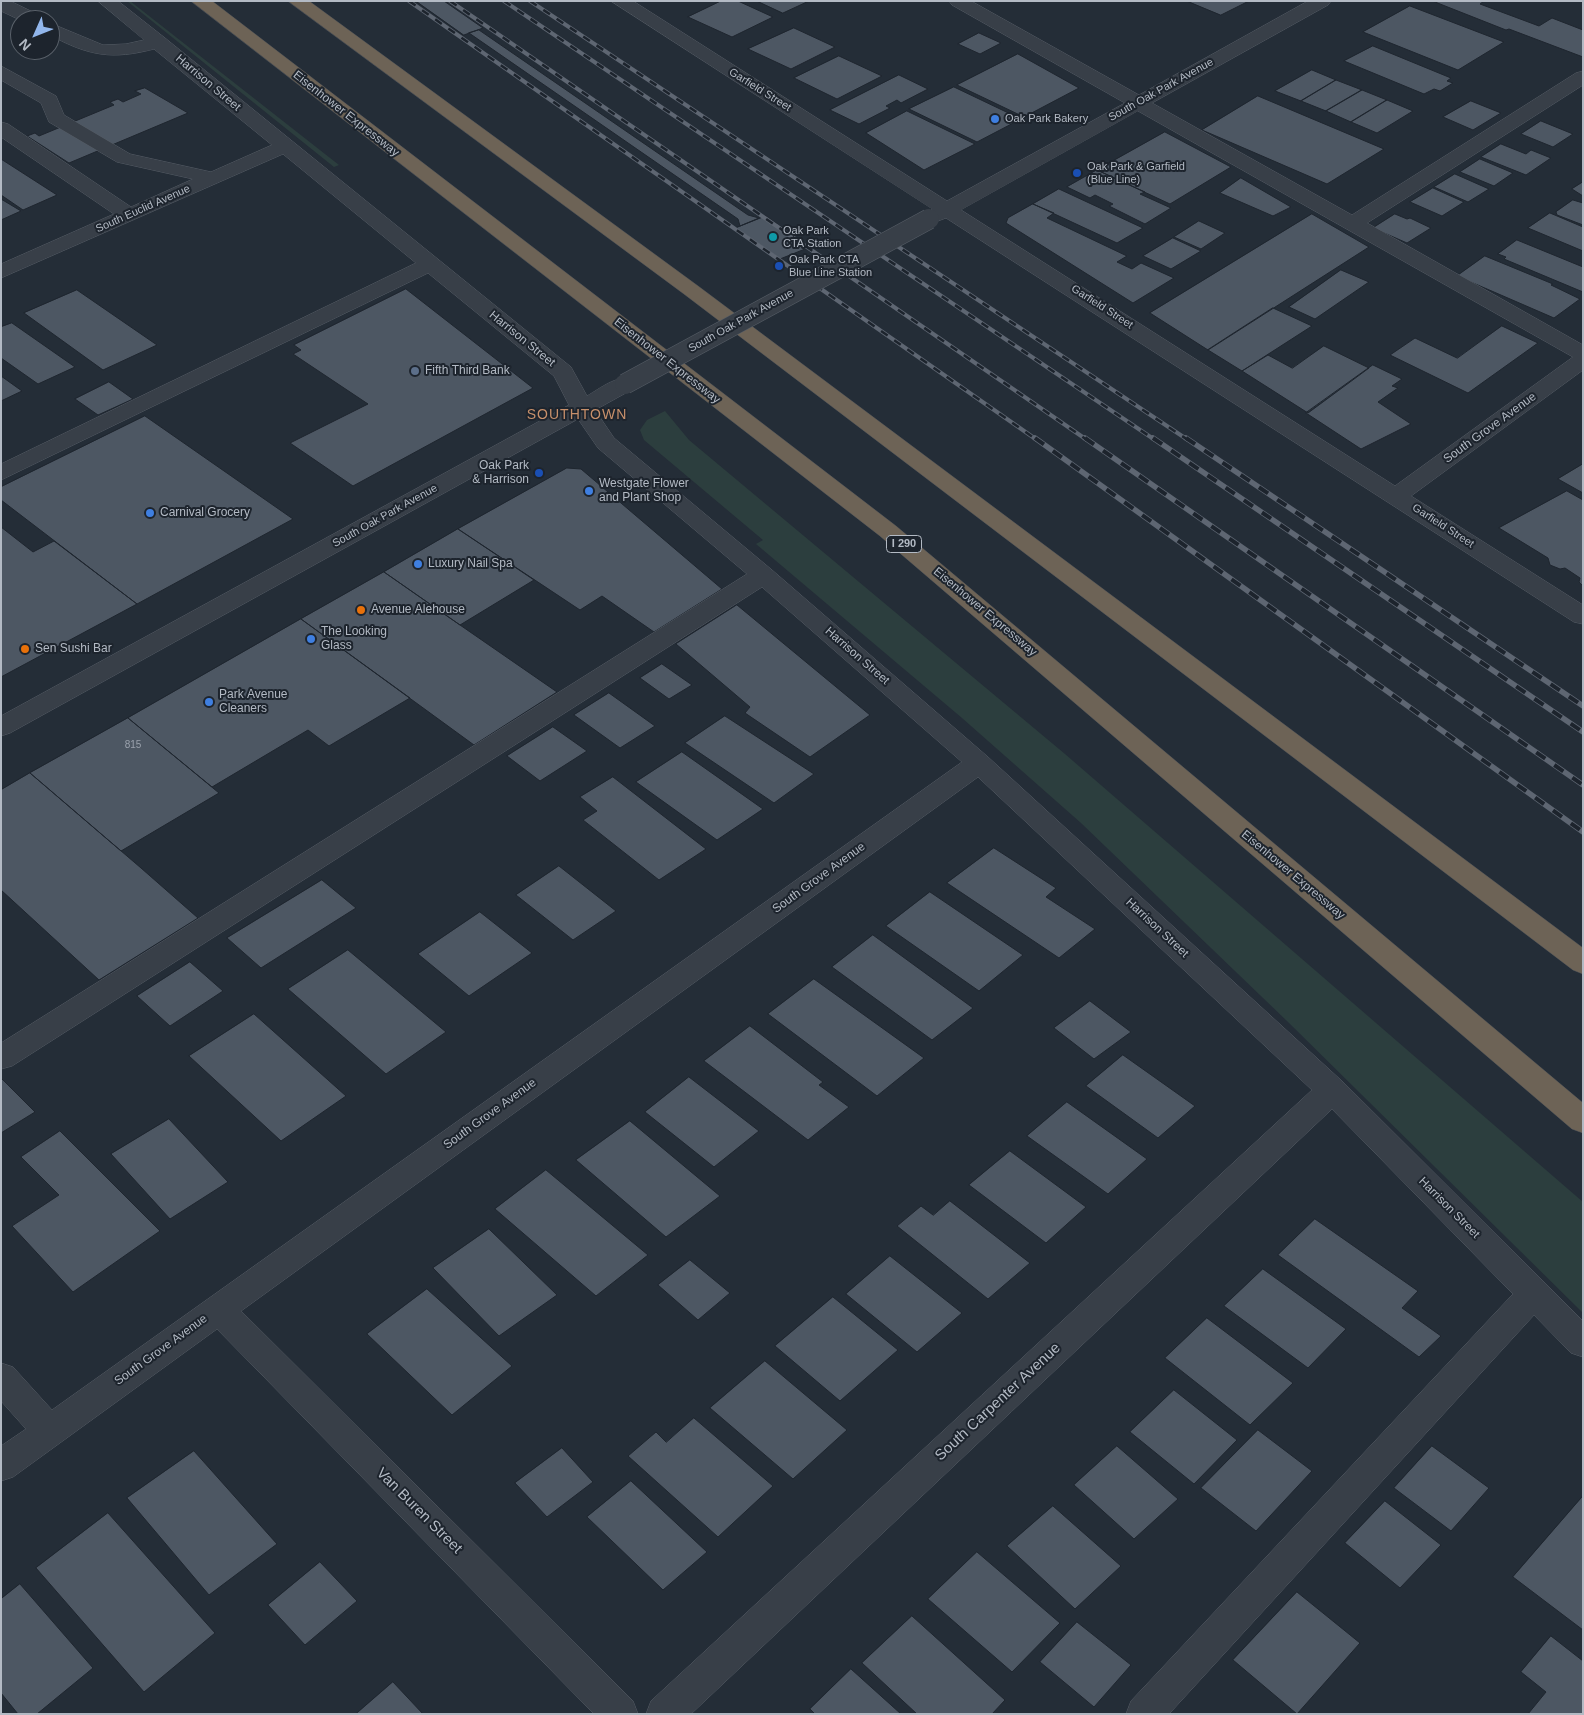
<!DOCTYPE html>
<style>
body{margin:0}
#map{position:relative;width:1584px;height:1715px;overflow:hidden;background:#242d37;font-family:Arial,sans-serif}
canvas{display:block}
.frame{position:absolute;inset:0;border:2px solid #b3bac4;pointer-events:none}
.north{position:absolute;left:10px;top:10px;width:50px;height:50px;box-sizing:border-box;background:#1d242d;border:1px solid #596069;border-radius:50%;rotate:226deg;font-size:14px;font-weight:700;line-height:20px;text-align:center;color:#b3bac4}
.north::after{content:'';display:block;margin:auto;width:18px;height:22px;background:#91b6eb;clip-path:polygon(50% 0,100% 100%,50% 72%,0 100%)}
</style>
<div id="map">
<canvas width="1584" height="1715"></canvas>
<div class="frame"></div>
<div class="north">N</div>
</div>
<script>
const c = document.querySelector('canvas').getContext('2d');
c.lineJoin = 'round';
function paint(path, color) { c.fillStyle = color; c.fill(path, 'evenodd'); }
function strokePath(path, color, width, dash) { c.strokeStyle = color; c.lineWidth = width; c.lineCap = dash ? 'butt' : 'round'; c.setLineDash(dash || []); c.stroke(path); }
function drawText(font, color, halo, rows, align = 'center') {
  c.font = font + ' Arial,sans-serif'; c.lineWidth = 4; c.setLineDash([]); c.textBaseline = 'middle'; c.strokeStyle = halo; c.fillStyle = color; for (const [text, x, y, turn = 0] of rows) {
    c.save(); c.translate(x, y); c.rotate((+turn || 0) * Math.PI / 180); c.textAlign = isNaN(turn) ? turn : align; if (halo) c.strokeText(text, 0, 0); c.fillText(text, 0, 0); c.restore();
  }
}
paint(new Path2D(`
 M127 1H130L339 165 334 167Z
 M665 411 689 440 1065 754 1583 1202V1313L1288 1022 1081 823 962 718 756 544 763 540 644 440 640 430 647 420Z`), '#2c3e3e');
const building = new Path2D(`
 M416 1H444L483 28 464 35Z
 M721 1H738L773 17 732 37 688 17Z
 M757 1H809L783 13Z
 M1187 1H1249L1221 15Z
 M1437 1H1484L1480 4 1539 26 1552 18 1583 30V57L1509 29 1506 30 1435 2Z
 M1410 6 1504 42 1458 70 1363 32Z
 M794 28 835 47 791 69 748 49Z
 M479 30 748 215 759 218 740 226 738 219 469 33Z
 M979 33 1001 43 980 54 958 44Z
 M1373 46 1451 78 1447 81 1453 83 1440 91 1434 89 1424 94 1344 61Z
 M1018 54 1079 88 1024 117 957 85Z
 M839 56 882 76 837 99 794 78Z
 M1312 70 1336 80 1301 101 1275 91Z
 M899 75 928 89 901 103 897 100 886 106 890 108 859 124 830 110Z
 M1336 80 1362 90 1326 111 1301 101Z
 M954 87 1021 119 977 142 909 109Z
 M145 88 188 113 69 163 27 136 35 133 39 136 114 105 110 102 118 99 123 102 141 94 135 91Z
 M1362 90 1387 100 1351 122 1326 111Z
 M1258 96 1384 149 1327 184 1202 130Z
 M1387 100 1413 111 1377 133 1351 122Z
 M1471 101 1501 113 1473 130 1443 117Z
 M907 111 975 144 924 170 866 133Z
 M1541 121 1573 134 1553 147 1521 134Z
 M1165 132 1231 167 1170 204 1097 170Z
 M1501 144 1526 154 1531 150 1551 158 1526 175 1481 157Z
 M1 159 57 195 23 210 1 195Z
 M1480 159 1513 173 1494 186 1460 172Z
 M1097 170 1145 192 1140 194 1171 208 1145 224 1109 206 1113 204 1095 195 1090 198 1067 187Z
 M1455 174 1489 189 1468 202 1434 187Z
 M1241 178 1291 207 1273 216 1220 193Z
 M1583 182V196L1572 189Z
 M1433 188 1464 202 1442 216 1410 202Z
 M1059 189 1143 228 1117 243 1033 204Z
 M1 199 21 211 1 220Z
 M1573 200 1583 203V225L1557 215 1556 212Z
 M1033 204 1054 213 1047 218 1127 256 1117 262 1132 269 1141 263 1174 278 1133 303 1006 223 1008 218Z
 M1550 213 1583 227V251L1528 228Z
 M1312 214 1369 247 1208 350 1150 313Z
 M1395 214 1407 219 1410 218 1431 228 1407 243 1373 228Z
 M766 216 810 247 780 259 736 228Z
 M1199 221 1225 233 1201 249 1174 237Z
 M1173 238 1201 251 1171 269 1143 256Z
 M1517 240 1583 267V292L1504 259 1506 257 1498 254Z
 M1485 256 1553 284 1551 285 1580 299 1554 318 1457 276Z
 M1341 270 1369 282 1315 319 1289 307Z
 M406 289 533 388 353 486 290 443 368 404 293 354 301 350 294 345Z
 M77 290 157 345 103 370 24 313Z
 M1273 308 1312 326 1242 371 1208 350Z
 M12 323 75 367 38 384 1 358V327Z
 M1502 326 1538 343 1468 393 1390 355 1415 338 1457 358Z
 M1324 346 1369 368 1308 413 1242 371 1268 355 1292 368Z
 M1373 365 1402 379 1392 386 1398 388 1378 402 1411 424 1361 449 1306 413Z
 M1 376 22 391 1 401Z
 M109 382 133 399 98 415 75 399Z
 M145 416 293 519 137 604 1 500V487Z
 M1583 464V493L1558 479Z
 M567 468 581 469 722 589 654 632 602 596 580 610 458 529Z
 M1567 491 1583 500V586L1579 582 1580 578 1565 568 1560 569 1550 565 1548 558 1499 528Z
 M1 527 33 552 54 541 137 604 1 677Z
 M458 529 534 580 460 625 384 572Z
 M384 572 460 625 557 692 474 745 301 619Z
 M737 605 870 715 810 757 745 713 750 707 676 644Z
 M301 619 410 698 329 746 308 730 212 787 128 718Z
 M662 664 692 685 669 699 640 678Z
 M609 693 655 726 620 748 574 715Z
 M725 716 814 774 774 803 685 743Z
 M128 718 219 793 121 851 30 773Z
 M553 727 587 751 540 781 507 756Z
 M682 752 763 809 717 840 636 782Z
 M30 773 141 868 198 918 99 980 1 890V790Z
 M613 777 706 849 659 880 583 820 597 811 580 797Z
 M994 848 1056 888 1046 897 1095 929 1059 958 947 883Z
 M559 866 616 911 573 940 516 895Z
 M322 880 356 908 261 968 227 938Z
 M930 892 1023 955 979 991 886 926Z
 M480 912 532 953 469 996 418 954Z
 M873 935 973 1008 932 1040 832 967Z
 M348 950 446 1032 386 1074 288 989Z
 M190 962 223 991 170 1026 137 996Z
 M814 979 924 1058 877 1096 768 1014Z
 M1090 1001 1131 1032 1094 1059 1054 1028Z
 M254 1014 346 1096 281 1141 189 1056Z
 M750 1026 823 1082 819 1085 849 1107 808 1140 704 1061Z
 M1123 1055 1195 1106 1158 1138 1086 1086Z
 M689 1077 759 1131 714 1167 645 1112Z
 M1 1078 35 1112 1 1133Z
 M1067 1102 1147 1159 1108 1194 1027 1136Z
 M169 1119 228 1182 170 1219 111 1154Z
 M630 1121 720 1196 666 1237 576 1160Z
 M60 1131 160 1231 73 1292 12 1226 59 1195 21 1157Z
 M1010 1151 1086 1207 1046 1243 969 1185Z
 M546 1170 648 1255 596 1296 495 1209Z
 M950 1201 1030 1263 988 1299 897 1226 921 1206 933 1215Z
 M1315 1219 1418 1291 1402 1308 1441 1336 1419 1357 1278 1255Z
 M489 1229 557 1295 499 1336 433 1268Z
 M890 1256 962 1313 917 1352 846 1294Z
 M690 1260 730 1293 698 1320 658 1285Z
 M1263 1269 1346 1329 1308 1368 1224 1306Z
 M427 1289 512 1366 452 1415 367 1334Z
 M833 1297 898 1350 840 1401 775 1346Z
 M1207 1318 1293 1383 1250 1425 1165 1358Z
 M765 1361 847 1430 793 1479 710 1408Z
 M1174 1390 1237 1440 1194 1484 1130 1432Z
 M694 1418 773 1486 718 1537 628 1456 656 1432 666 1442Z
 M1258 1430 1312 1471 1256 1531 1201 1488Z
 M1117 1446 1178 1499 1134 1539 1074 1485Z
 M1432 1446 1489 1488 1451 1531 1394 1488Z
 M562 1448 593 1482 547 1517 515 1483Z
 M194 1451 277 1544 209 1595 127 1498Z
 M631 1481 707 1552 663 1590 587 1517Z
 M1583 1496V1630L1513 1577Z
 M1385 1501 1441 1545 1400 1588 1345 1543Z
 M1053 1506 1121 1566 1075 1609 1007 1546Z
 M108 1513 215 1633 144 1692 36 1568Z
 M977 1552 1060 1623 1012 1672 928 1599Z
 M320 1562 357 1601 305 1645 268 1605Z
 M20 1584 93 1668 37 1714H18L1 1693V1599Z
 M1297 1592 1360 1643 1297 1714 1233 1660Z
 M912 1616 1005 1700 992 1714H917L862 1663Z
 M1077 1622 1131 1665 1094 1707 1040 1662Z
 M1551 1636 1583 1661V1714H1528L1546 1692 1521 1672Z
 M851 1669 901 1714H815L810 1709Z
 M393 1682 423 1714H356Z`);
paint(building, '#4d5763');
strokePath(building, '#1f262f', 1);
const minor = new Path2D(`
 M1 1H10L41 16 44 20H20L1 11Z
 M98 1H118L165 38 571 367 587 396C601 388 616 375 633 379L636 384 633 389 595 410 614 438 772 570 988 757 1343 1082 1583 1321V1357L1571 1353 1534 1315 1169 1714H1126L1131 1701 1513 1294 1332 1109 691 1714H646L651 1701 1312 1090 978 777 241 1311 633 1701 638 1714H594L217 1329 13 1477 1 1481V1446L26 1429 1 1401V1363L13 1367 52 1410 962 762 762 587 12 1066 1 1069V1043L747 574 598 448 578 419 10 733 1 736V716L569 405 554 376 428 273 1 480V464L416 263 283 154 1 278V264L114 214 1 137V122L8 124 131 207 193 179 117 162 49 122 41 103 1 80V66L56 96 64 115 130 154 211 172 272 145 154 49C112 60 89 56 50 35V23L103 45 126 44 144 40Z
 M611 1H633L947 201 1125 103 952 5 949 1H971L1139 95 1308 1H1331L1328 5 1152 103 1352 215 1576 73 1583 71V85L1367 223 1583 345V370L1411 496 1583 605V624L1574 622 946 218 935 222 928 220 925 216 932 209ZM1138 111 1573 357 1395 486 961 210Z`);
const highway = new Path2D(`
 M191 1H212L896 526 1583 1103V1133L1572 1129 880 536Z
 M288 1H309L698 286 1583 948V974L1573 970 684 294Z`);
strokePath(minor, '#565d66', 1);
strokePath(highway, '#434a53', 1);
paint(minor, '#383f48');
paint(highway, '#6d6356');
const railFar1 = new Path2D(`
 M409 1 1037 440
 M450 1 1087 440
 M504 1 1155 440
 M530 1 1188 440`);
const rail = new Path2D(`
 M1035 438 1583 832
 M1085 438 1583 785
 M1153 438 1583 732
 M1186 438 1583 706`);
strokePath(railFar1, '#5e6672', 4);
strokePath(rail, '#5e6672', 5.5);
strokePath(railFar1, '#1d242d', 2.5, [8]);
strokePath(rail, '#1d242d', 4, [11]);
const minorBridge = new Path2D(`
 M625 384 929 219`);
strokePath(minorBridge, '#565d66', 21, []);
strokePath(minorBridge, '#383f48', 20);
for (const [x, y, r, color] of [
 [995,119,5,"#3f7fe0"],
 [1077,173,5,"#1a4fb4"],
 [773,237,5,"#0f9aa8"],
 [779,266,5,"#1a4fb4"],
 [415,371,5,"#5c6f8a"],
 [539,473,5,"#1a4fb4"],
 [589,491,5,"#3f7fe0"],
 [150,513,5,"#3f7fe0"],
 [418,564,5,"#3f7fe0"],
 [361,610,5,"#e8710a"],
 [311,639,5,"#3f7fe0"],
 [25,649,5,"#e8710a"],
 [209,702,5,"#3f7fe0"]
]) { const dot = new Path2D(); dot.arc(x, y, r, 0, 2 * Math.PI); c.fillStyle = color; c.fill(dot); strokePath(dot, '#1d242d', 2); }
drawText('10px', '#9aa1ac', null, [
 ["815",133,745]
]);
drawText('11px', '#b3bac4', '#1d242d', [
 ["Garfield Street",760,90,32],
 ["South Oak Park Avenue",1161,90,-29],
 ["South Euclid Avenue",143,209,-24],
 ["Garfield Street",1102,307,33],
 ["South Oak Park Avenue",741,321,-29],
 ["South Oak Park Avenue",385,516,-29],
 ["Garfield Street",1443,526,33]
]);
drawText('11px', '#b3bac4', '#1d242d', [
 ["Oak Park Bakery",1005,119],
 ["Oak Park & Garfield",1087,167],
 ["(Blue Line)",1087,180],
 ["Oak Park",783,231],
 ["CTA Station",783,244],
 ["Oak Park CTA",789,260],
 ["Blue Line Station",789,273]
], 'left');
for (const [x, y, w] of [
 [904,544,35]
]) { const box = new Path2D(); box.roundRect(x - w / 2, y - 8.5, w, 17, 4); c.fillStyle = '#1d242d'; c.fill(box); strokePath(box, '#b3bac4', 1); }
drawText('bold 11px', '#b3bac4', null, [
 ["I 290",904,544]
]);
drawText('12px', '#b3bac4', '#1d242d', [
 ["Harrison Street",208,83,40],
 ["Eisenhower Expressway",346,114,38],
 ["Harrison Street",522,339,39],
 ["Eisenhower Expressway",667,361,38],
 ["South Grove Avenue",1490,428,-36],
 ["Eisenhower Expressway",985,612,40],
 ["Harrison Street",857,656,41],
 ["Eisenhower Expressway",1293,875,40],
 ["South Grove Avenue",819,878,-36],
 ["Harrison Street",1157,928,43],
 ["South Grove Avenue",490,1114,-36],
 ["Harrison Street",1449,1208,45],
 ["South Grove Avenue",161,1350,-36]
]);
drawText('12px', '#b3bac4', '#1d242d', [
 ["Fifth Third Bank",425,371],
 ["Oak Park",529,466,"right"],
 ["& Harrison",529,480,"right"],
 ["Westgate Flower",599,484],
 ["and Plant Shop",599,498],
 ["Carnival Grocery",160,513],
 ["Luxury Nail Spa",428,564],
 ["Avenue Alehouse",371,610],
 ["The Looking",321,632],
 ["Glass",321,646],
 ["Sen Sushi Bar",35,649],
 ["Park Avenue",219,695],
 ["Cleaners",219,709]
], 'left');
c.letterSpacing = '1px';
drawText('14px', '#c7906b', '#1d242d', [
 ["SOUTHTOWN",577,415]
]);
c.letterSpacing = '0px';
drawText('15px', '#b3bac4', '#1d242d', [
 ["South Carpenter Avenue",998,1402,-43],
 ["Van Buren Street",419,1511,45]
]);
</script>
